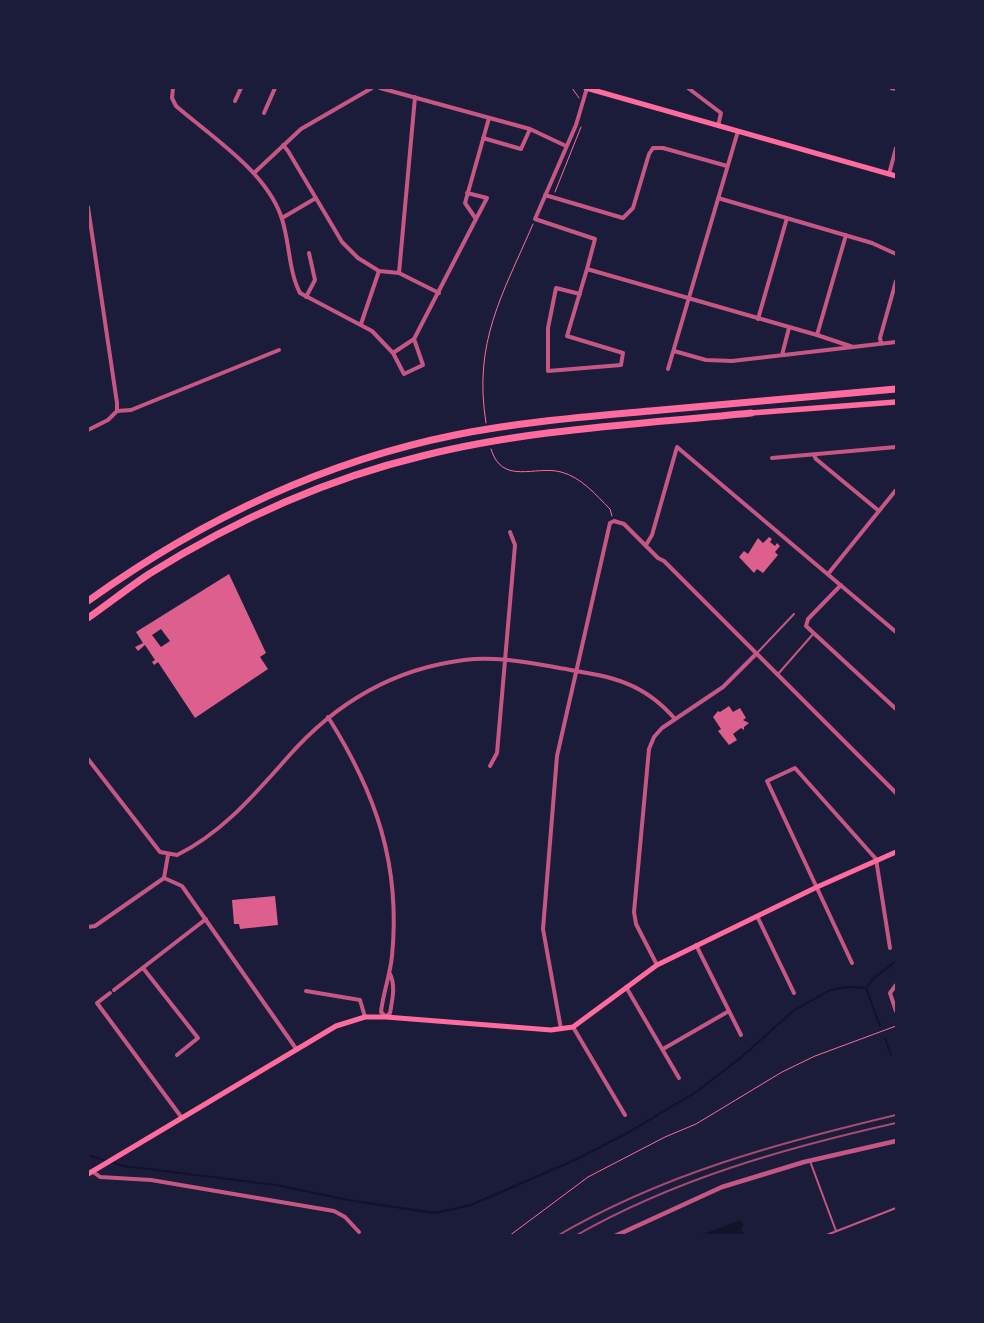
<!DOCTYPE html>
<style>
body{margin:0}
#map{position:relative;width:984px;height:1323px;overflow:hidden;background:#1b1b3a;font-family:Cabin,sans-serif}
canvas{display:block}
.frame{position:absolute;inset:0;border:89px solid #1b1b3a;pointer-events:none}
</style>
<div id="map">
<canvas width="984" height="1323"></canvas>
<div class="frame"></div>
</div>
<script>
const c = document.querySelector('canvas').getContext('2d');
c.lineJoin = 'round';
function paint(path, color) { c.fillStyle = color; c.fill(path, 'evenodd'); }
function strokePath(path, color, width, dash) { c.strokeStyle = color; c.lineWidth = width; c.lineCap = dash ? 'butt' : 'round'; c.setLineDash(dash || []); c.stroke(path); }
paint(new Path2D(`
 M741 1220 744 1226 741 1228 744 1235H700Z`), '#12122b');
strokePath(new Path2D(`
 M866 988 880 1026
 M885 1038 891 1055
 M88 1155 107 1161
 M111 1162 124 1166 276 1185 348 1200 435 1213 471 1205 575 1160 629 1132 696 1092 744 1055 793 1011 830 990 847 987 866 988 874 978 896 961`), '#12122b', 2);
paint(new Path2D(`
 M769 537 772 539 770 542 775 546 777 543 780 546 775 552 778 555 763 573 757 569 754 573 739 557 744 551 748 554 758 538 763 543Z
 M229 574 266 653 260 657 268 669 195 718 158 662 154 665 152 662 155 660 145 645 138 651 135 647 143 643 136 632ZM161 629 170 641 161 647 152 635Z
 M729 706 733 712 740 708 746 718 743 720 749 723 744 727V730L741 728 733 734 737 740 729 745 718 731 721 729 713 717 718 711 720 712Z
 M275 896 278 925 240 929 239 924H234L232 900Z`), '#dd5f8e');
strokePath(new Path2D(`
 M572 88 579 98
 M555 192 581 127
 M486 423C473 342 502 296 533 224
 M491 449C502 486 535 465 561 472 581 477 596 495 610 509L612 516
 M509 1236 588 1177 665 1137 696 1124 782 1072 815 1056 896 1026`), '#ff6b9d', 1);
strokePath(new Path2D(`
 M758 652 794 614
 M778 674 814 633
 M810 1161 836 1231
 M824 1236 896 1208`), '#c65784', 2);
strokePath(new Path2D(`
 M173 88 172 98 176 106C212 137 265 171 281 216 290 241 288 270 300 293L372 331 393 353 404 374 423 365 414 339 393 353
 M380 88 530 129 566 146
 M587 88 576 125 535 219 595 239 587 269 817 335 853 347
 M688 88 721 113 718 126
 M891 88 896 89
 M235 101 241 88
 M264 113 275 88
 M483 138 521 149 530 129
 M283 145 288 151 342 242 358 258 379 271 399 273 439 293
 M254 173 301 129 372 88
 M889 174 896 148
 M467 193 487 198 476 219
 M545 195 623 218 633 208 649 154 653 148H663L727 166
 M718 198 872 243 896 254
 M88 207 117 403V411L108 420 88 430
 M282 218 316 198
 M399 273 415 97
 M580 294 556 288 548 328V371L621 365 623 353 567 336 587 269
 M306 297 315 280 309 253
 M758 319 787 218
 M361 324 379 271
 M817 335 846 235
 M414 339 476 219 465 203 489 118
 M881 343 880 338 896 281
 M674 351 706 360 732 361 896 342
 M782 355 789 328
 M668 369 738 131
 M117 411 131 410 279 350
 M814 455 816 459 879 511
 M772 458 896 447
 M646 545 652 535 677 447 896 632
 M828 574 896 490
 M841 585 808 619 806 626 896 709
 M328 717C376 793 401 865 392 956 390 976 383 993 381 1012L386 1017 390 1013C392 1001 396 986 390 974
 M88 759 160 852 177 855C222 833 254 795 287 758 334 704 392 669 464 660 494 656 525 662 554 667 604 676 640 678 675 719
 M490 766 497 753 515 545 510 532
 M164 878 182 886 297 1050
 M164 878 168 855
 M757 916 794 993
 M88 927 95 926 164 878
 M696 945 741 1035
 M852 963 767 781 795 768 876 859 890 948
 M657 965 636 924 634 912 649 749 654 737 662 728 723 687 756 654
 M143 968 198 1038 177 1055
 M896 985 890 993 896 1011
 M626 987 679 1078
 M114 990 206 919
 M306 991 360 1000 365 1017
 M110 993 97 1003 182 1118
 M573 1027 625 1115
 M561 1029 543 929 557 756 610 523 614 521 624 524 658 558 664 561 896 793
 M663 1049 729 1011
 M92 1171 100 1177 151 1180 334 1211 345 1217 359 1232`), '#c65784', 4);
strokePath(new Path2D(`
 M615 1236 722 1187 804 1162 896 1141`), '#c65784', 4.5);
strokePath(new Path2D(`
 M586 88 896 176
 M88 1174 336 1026 365 1017H386L551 1030 573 1027 657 965 817 887 896 852`), '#ff6b9d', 5);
strokePath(new Path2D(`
 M751 413 896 402`), '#ff6b9d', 5.5);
strokePath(new Path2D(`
 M88 601C198 522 321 462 455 435 519 422 584 417 650 411 732 404 814 396 896 389
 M88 618C108 604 128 588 149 574 232 522 326 479 422 456 529 429 642 424 751 413`), '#ff6b9d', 7);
strokePath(new Path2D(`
 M557 1236C663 1174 778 1143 896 1115
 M575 1236C675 1179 785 1148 896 1123`), '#a44b75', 2);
</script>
